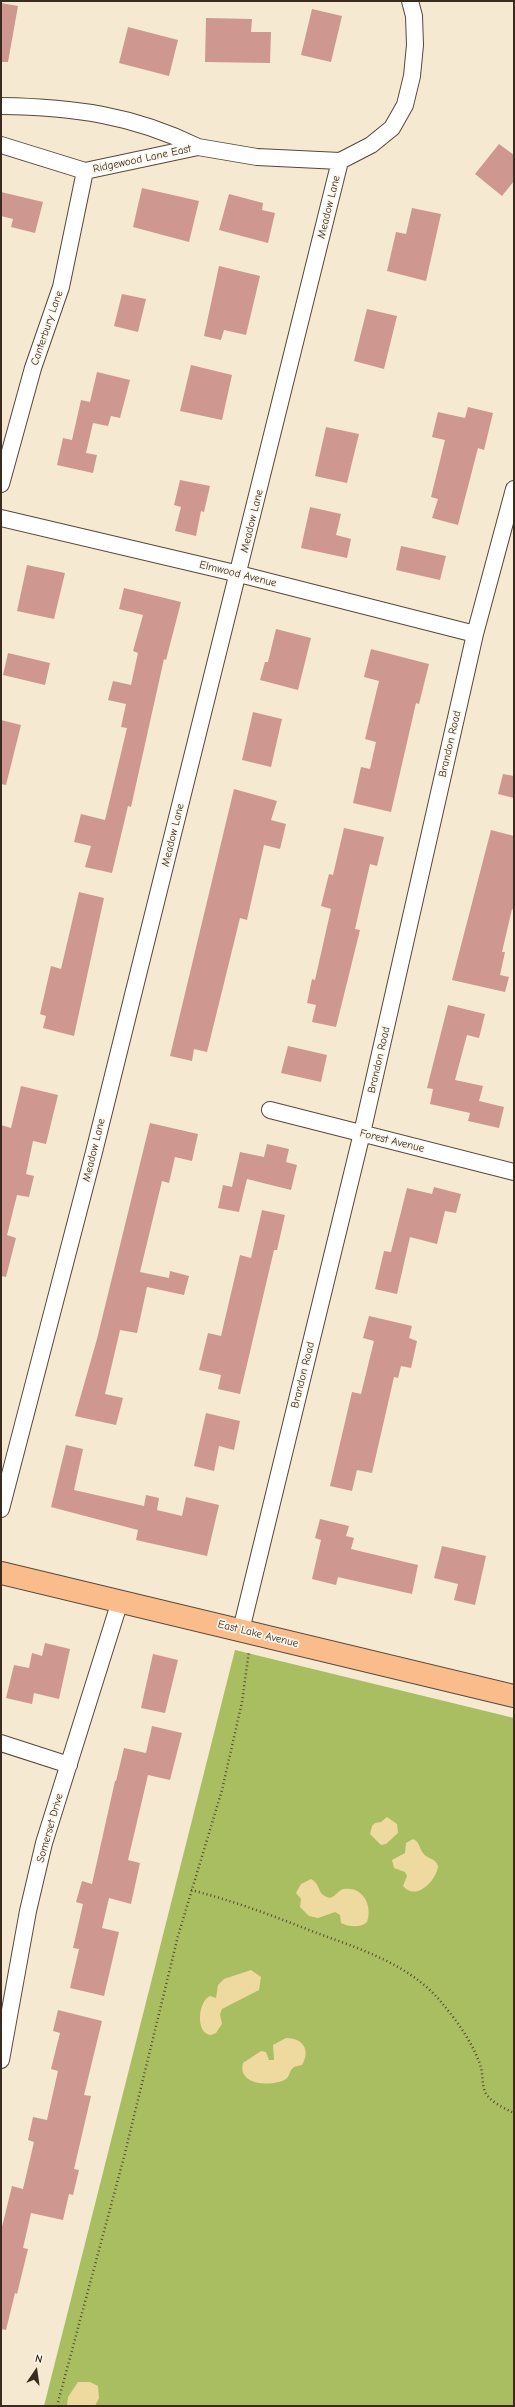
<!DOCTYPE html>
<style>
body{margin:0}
#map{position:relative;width:515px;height:2407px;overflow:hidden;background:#f6e9d2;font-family:"Comic Neue",sans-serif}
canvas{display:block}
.frame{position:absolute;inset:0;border:2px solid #3b2a1e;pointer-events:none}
.north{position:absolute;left:16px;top:2351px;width:40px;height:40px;-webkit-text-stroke:3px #fbf7ec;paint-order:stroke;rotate:13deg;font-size:11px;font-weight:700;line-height:16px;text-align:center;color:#3b2a1e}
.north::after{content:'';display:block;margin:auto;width:14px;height:18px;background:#3b2a1e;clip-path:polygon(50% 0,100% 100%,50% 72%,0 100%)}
</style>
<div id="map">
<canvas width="515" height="2407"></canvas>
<div class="frame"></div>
<div class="north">N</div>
</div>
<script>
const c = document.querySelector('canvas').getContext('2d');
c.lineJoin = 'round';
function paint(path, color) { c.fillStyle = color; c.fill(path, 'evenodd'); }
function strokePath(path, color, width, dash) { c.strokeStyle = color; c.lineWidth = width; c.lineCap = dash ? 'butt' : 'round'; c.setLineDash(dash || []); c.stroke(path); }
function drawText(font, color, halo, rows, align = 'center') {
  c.font = font + ' "Comic Neue",sans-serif'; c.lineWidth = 3.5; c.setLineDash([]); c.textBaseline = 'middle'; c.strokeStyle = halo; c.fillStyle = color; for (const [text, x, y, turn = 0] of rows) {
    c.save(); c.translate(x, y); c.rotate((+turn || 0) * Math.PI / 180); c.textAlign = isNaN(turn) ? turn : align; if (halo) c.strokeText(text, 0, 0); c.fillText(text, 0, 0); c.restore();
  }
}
paint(new Path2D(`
 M235 1650 514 1718V2406H44Z`), '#a9bd61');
paint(new Path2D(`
 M387 1817 397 1824 398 1833 386 1844 381 1845 370 1834 372 1826 375 1823 381 1822Z
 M413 1839C420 1842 419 1848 423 1853 427 1859 436 1858 438 1866 437 1880 416 1902 403 1886L407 1876 405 1872 394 1868 392 1860 405 1853 406 1843Z
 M311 1879C323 1886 315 1894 330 1898 336 1896 338 1890 344 1889 363 1886 373 1906 367 1922 361 1928 349 1927 341 1923L340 1915 335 1912 318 1918 309 1916 300 1907 301 1899 296 1893 301 1884Z
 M251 1970 261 1977 259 1990 222 2009 220 2014 222 2024 216 2033 211 2035C195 2034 198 2001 210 1996L216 1998 218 1985 224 1979Z
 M286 2038C303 2038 311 2050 302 2065 299 2066 295 2066 293 2068 289 2071 290 2076 286 2079 273 2087 237 2086 243 2063L261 2051 266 2052 269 2060H274L273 2045Z
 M78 2382H90L98 2386 99 2398 95 2406H67L68 2397Z`), '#eeda9e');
paint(new Path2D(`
 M1 3 18 6 8 62H1Z
 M312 9 342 16 331 62 301 55Z
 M206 18 252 19 251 32H271L270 63 205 62Z
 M128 27 178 40 169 76 119 63Z
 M499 144 514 155V181L502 196 475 174Z
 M142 188 199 201 189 242 133 227Z
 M1 192 43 202 35 233 11 227 13 219 1 216Z
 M229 194 263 203 262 210 275 213 268 243 219 230Z
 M412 208 441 214 426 281 387 271 396 232 406 234Z
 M219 266 260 276 246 335 224 330 221 340 204 336Z
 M122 294 146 299 138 332 114 326Z
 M367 309 397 316 384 369 354 361Z
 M191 365 232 375 222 420 180 411Z
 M97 372 130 380 120 418 111 416 108 426 93 423 86 453 97 455 93 473 57 465 63 438 72 440 81 400 90 402Z
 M468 407 493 413 484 450 478 448 458 525 432 518 438 499 431 497 445 440 432 437 438 412 465 418Z
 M326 427 359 434 347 483 315 476Z
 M180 480 210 486 204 512 201 511 196 536 175 531 181 507 174 505Z
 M310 507 341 514 336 535 351 539 347 558 301 548Z
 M401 546 446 556 440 580 396 570Z
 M27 565 65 573 54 619 17 611Z
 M124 588 181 602 166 660 164 659 131 807 128 806 112 873 85 867 91 846 74 842 81 814 105 820 127 728 121 727 126 704 108 700 113 681 131 685 138 653 133 651 143 615 119 609Z
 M276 629 311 638 298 690 260 680 265 662H268Z
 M371 649 429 664 419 704 416 703 391 812 353 803 361 767 370 769 376 742 365 739 379 681 364 677Z
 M8 653 50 663 45 685 3 675Z
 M253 712 282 719 271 767 242 760Z
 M1 720 21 725 6 785 1 784Z
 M503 774 514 776V798L498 794Z
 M234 789 277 801 271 820 286 824 280 849 264 845 247 920 240 918 207 1052 194 1049 192 1061 170 1056Z
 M344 828 384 837 377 866 370 864 355 929 360 930 336 1027 312 1022 316 1005 307 1003 312 979 315 980 331 909 321 906 329 874 333 875Z
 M491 830 514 836V910L512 909 502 952H505L500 975 509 977 505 992 452 980Z
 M79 892 104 898 74 1036 43 1028 46 1016 40 1014 51 966 61 969Z
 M448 1005 485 1014 479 1038 467 1035 455 1080 483 1086 479 1101 504 1107 499 1128 468 1121 470 1113 430 1104 433 1089 427 1088Z
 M288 1046 327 1055 321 1082 281 1073Z
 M21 1086 58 1095 46 1144 33 1141 26 1174 34 1176 29 1197 17 1195 7 1235 16 1238 6 1277 1 1276V1125L11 1128Z
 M150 1123 198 1134 192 1161 175 1157 169 1183 162 1181 140 1272 169 1278 170 1271 189 1276 184 1295 147 1287 137 1333 120 1330 105 1394 123 1398 116 1425 75 1416 97 1339Z
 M267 1144 289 1149 286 1162 297 1165 291 1190 247 1179 239 1212 218 1208 223 1185 232 1187 240 1152 264 1157Z
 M434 1187 461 1194 456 1213 445 1211 437 1244 410 1237 397 1294 375 1289 384 1251 391 1252 407 1188 432 1194Z
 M262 1210 285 1215 277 1250H274L240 1394 218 1389 221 1375 199 1370 208 1333 221 1336 240 1255 251 1258Z
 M369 1316 412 1326 409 1338 417 1341 411 1368 401 1366 398 1378 394 1377 372 1473 357 1470 352 1491 330 1486 352 1392 361 1394 374 1341 363 1338Z
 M206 1413 240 1421 234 1450 219 1446 214 1471 194 1466Z
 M66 1445 83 1449 74 1490 144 1506 146 1495 159 1498 157 1510 182 1516 186 1497 219 1505 207 1556 136 1540 138 1530 51 1507Z
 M320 1519 349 1526 346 1536 354 1538 351 1549 418 1565 412 1594 338 1577 336 1585 312 1579 321 1540 315 1538Z
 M442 1546 486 1556 475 1605 454 1600 458 1584 434 1578Z
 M45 1643 70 1649 59 1699 34 1693 32 1704 6 1698 14 1665 29 1668 32 1653 42 1656Z
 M153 1654 178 1660 165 1713 141 1708Z
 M152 1726 182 1733 170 1780 148 1775 128 1860 140 1863 131 1904 109 1898 102 1928 119 1932 104 1996 70 1988 79 1949 73 1948 83 1904 76 1902 82 1881 92 1884 115 1781H116L124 1748 146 1753Z
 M58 2010 102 2021 84 2095 91 2096 74 2169 79 2170 73 2195 69 2194 63 2220 31 2213 23 2248 28 2249 17 2294 15 2293 6 2330 1 2329V2231L12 2186 23 2189 34 2142 28 2140 33 2117 47 2120 58 2071 51 2069 60 2033 53 2031Z`), '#ce978f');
const minor = new Path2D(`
 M1 106C73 107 133 115 198 147
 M1 145 85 171 198 147 257 157 340 161 371 145 392 128 405 105 412 76 415 45 414 16 410 1
 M1 484 33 368 61 287 85 171
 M1 518 239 574 475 634
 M270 1110 514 1172
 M1 1509 94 1152 340 161
 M241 1630 362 1133 475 634 514 489
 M1 1743 69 1765
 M1 2060 28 1911 44 1843 120 1601`);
const primary = new Path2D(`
 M1 1573 514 1696`);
strokePath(minor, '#574739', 18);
strokePath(primary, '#574739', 24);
strokePath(new Path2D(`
 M191 1890C234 1901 274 1916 314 1932 360 1949 410 1964 442 2003 457 2021 475 2046 481 2068 483 2076 482 2084 485 2092 490 2102 504 2108 514 2113
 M57 2406 124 2157 178 1936 222 1790 242 1702 249 1651`), '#574739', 2.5, [1, 3]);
strokePath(minor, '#fff', 16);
strokePath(primary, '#f9bc8a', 22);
drawText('11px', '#3b2a1e', '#fbf7ec', [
 ["Ridgewood Lane East",142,159,-12],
 ["Meadow Lane",329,207,-76],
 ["Canterbury Lane",47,328,-71],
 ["Meadow Lane",252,521,-76],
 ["Elmwood Avenue",238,574,14],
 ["Brandon Road",450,744,-77],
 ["Meadow Lane",173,835,-76],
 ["Brandon Road",379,1060,-77],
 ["Forest Avenue",392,1141,14],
 ["Meadow Lane",94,1150,-76],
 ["Brandon Road",303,1375,-76],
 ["East Lake Avenue",258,1634,14],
 ["Somerset Drive",50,1828,-74]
]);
</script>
